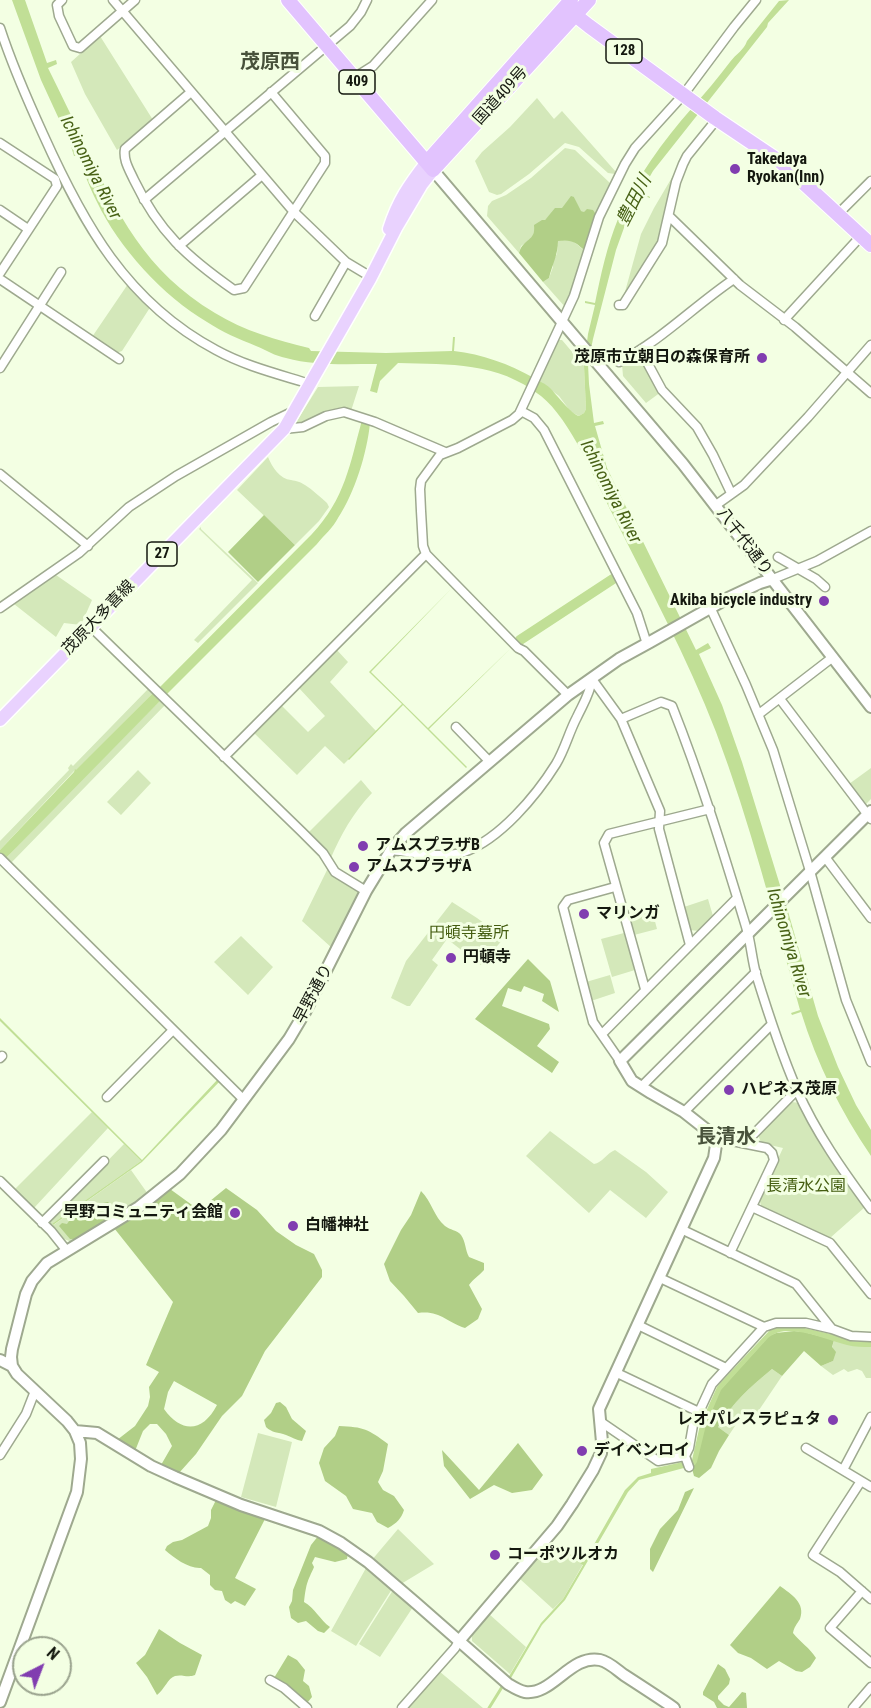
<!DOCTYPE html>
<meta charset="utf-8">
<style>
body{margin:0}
#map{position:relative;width:871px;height:1708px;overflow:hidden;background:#f3ffe3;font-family:"Roboto Condensed",sans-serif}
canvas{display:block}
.north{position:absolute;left:12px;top:1636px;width:60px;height:60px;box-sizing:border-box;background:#f3ffe3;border:2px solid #9aa38e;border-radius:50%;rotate:42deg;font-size:16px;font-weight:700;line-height:24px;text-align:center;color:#14180f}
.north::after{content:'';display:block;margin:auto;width:21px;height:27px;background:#813db0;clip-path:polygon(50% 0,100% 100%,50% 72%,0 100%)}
</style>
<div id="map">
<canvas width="871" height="1708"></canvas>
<div class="north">N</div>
</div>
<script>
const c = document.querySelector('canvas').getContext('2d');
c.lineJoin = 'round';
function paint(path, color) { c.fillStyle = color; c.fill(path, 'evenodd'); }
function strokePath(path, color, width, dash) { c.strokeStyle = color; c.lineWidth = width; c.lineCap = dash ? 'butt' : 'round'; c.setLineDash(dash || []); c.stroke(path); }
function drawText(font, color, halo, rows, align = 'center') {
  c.font = font + ' "Roboto Condensed","Noto Sans JP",sans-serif'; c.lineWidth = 6; c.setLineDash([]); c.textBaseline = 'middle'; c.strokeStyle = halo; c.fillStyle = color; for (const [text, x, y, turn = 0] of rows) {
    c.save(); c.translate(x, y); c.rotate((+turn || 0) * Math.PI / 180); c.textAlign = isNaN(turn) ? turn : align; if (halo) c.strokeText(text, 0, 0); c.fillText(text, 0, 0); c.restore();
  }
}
paint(new Path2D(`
 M100 36 153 120 117 150 85 94 71 62Z
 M537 98 554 119 562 111 616 172 615 174 608 173 579 147 565 143 529 174 501 194 497 195 489 192 475 161 482 152 510 127Z
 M565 148 575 150 610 183 597 216 580 211 574 197 569 200 563 208 552 213 534 231 533 237 521 246 519 253 487 216 488 206 492 201 506 195 531 178Z
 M674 174 658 243 623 299 641 234 654 208Z
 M567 239 574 242 585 251 581 269 566 308 543 282 549 278 553 267 552 262 557 254 558 241Z
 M128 284 151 306 122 351 116 353 92 337Z
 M557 340H562L584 366 586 409 584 413 579 416 571 412 559 396 539 381Z
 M638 355 640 356 661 392 646 403 623 376 622 364Z
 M359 386 351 411 301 425 295 424 318 387Z
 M268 457C272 467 280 479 291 480 297 481 300 482 305 485 313 490 320 497 327 503L329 507 319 521 295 545 237 490Z
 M201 527V529L258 583 198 643 194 640 252 580 199 529Z
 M56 575 92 600 81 625 64 623 56 637 14 604Z
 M336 649 348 662 330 682 376 731 344 764 325 746 297 775 253 732 281 705 308 732 325 716 298 687Z
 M149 688 153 693 76 771 75 770 0 850V841L69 770 68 768 71 764 73 766Z
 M161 700 166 704 10 864 5 859 81 779Z
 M871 768V799L865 805 849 784Z
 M138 770 151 783 121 815 107 802Z
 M361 780 372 793C353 813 341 834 330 860L307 834Z
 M328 868 361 891 332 948 302 921Z
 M708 899 713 916 699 931 689 930 684 907Z
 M452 902 477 918 504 938 481 965 447 939 432 960 438 965 410 1006H407L391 998 406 961Z
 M652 910 657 929 634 935 629 917Z
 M624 933 635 970 612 977 601 939Z
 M241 936 273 967 248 995 214 962Z
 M610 975 615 993 591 1001 586 982Z
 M791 1102 801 1103 826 1150 865 1207 830 1238 762 1207 759 1200 783 1148 761 1143 758 1134Z
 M92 1112 108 1128 34 1208 15 1189Z
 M550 1131 594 1164C602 1163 607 1153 615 1150L646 1172 668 1192 646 1218 610 1190 589 1213 526 1156Z
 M124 1144 141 1161 51 1225 48 1222Z
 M131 1170 148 1194 136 1203 72 1242 64 1239 52 1226Z
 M834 1340 871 1347V1378H866L862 1371 857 1369 848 1372 844 1369 833 1375 821 1366 833 1361 832 1348Z
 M772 1369 782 1376 757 1413 752 1412 743 1414 729 1435 718 1427C733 1402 750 1387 772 1369Z
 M258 1433 292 1442 276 1507 241 1497Z
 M398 1529 434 1564 401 1584 371 1561Z
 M550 1544 583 1564 563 1599 553 1609 520 1579Z
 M366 1568 392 1589 356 1646 331 1631Z
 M393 1590 413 1607 380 1657 359 1644Z
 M489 1614 526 1647 510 1674 472 1641V1635Z
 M439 1671 483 1708H406Z`), '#d4e8ba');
paint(new Path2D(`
 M571 196 574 197 581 211 584 212 587 209 593 210 597 216 585 251C576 242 571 239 558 241 558 255 552 265 549 278L543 282 519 253C523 238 536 242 534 225L542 220H545L555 208H562Z
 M264 515 295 545 258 582 228 552Z
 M528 959 550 981 559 1012 542 1001 544 994 524 986 521 992 508 988 502 1006 549 1024 550 1029 537 1046 559 1062 552 1073 475 1019Z
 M226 1188 257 1210 276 1231 296 1245 314 1254 322 1270V1277L265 1351 242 1396 222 1416 196 1454 179 1473 161 1465 172 1446 166 1434 157 1424H150L143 1431 135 1451 117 1440 135 1426 148 1406 150 1397 149 1387 159 1372 146 1365 173 1302 114 1228 170 1189 199 1210ZM174 1381 217 1405C203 1432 182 1434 164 1409L168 1392Z
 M421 1191C432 1202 434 1217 445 1226 450 1230 457 1230 461 1235 466 1242 465 1250 469 1257L484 1263V1270C479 1276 473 1279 469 1285L482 1309 478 1319 465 1328C446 1322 440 1310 418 1313L404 1296 390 1281 384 1264 401 1230 411 1215Z
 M108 1202 111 1204 114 1216 78 1239H70L59 1226 62 1223 67 1224C74 1215 71 1207 86 1212L92 1207 96 1209 103 1203Z
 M794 1331 804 1332 834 1340 832 1347 836 1352 833 1361 821 1366 804 1351 782 1376 772 1369C750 1387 733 1402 718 1427L729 1435 719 1451 711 1468 699 1478 694 1476 691 1465 705 1425 720 1390 769 1336 776 1333Z
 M280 1402 286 1407 292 1419 306 1431 302 1441C296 1440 292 1437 286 1435 278 1432 272 1433 266 1427L264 1420 271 1413 276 1403Z
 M339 1426C364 1427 368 1429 388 1444L383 1471 378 1482 383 1490 394 1496 404 1510C401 1519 397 1523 388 1528L377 1522 372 1513 353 1509 346 1496 325 1481 319 1463 324 1448 335 1436Z
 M518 1443 543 1475 532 1490 512 1493 494 1485 470 1499 444 1466 442 1450 479 1490Z
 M694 1488 653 1572 650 1569V1549L660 1529 678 1510 685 1492Z
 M216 1500 265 1519 235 1578 256 1589 245 1606 235 1601 231 1604 225 1600 222 1591 215 1590 210 1585V1575L201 1568C189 1569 174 1558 165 1550L167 1546 173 1542 182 1540 208 1526 211 1518V1510Z
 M319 1535 348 1553 347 1559 335 1562 315 1557 312 1563 314 1567C313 1570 311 1573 310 1576 306 1584 305 1593 304 1602 315 1608 320 1620 330 1627L324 1633 318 1631 306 1621 298 1623 291 1618 289 1607 292 1601 293 1590 311 1545Z
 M780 1586C791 1594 806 1603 800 1619 797 1624 794 1627 793 1633 800 1642 810 1648 816 1658L810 1667 802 1672 796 1671 779 1661 767 1669 751 1658 738 1653 730 1645Z
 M159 1629 180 1643 202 1655 195 1675C188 1678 182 1674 175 1676 168 1678 164 1690 157 1695L147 1677 136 1663 145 1655Z
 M288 1655 297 1660 305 1670 303 1681 309 1686 312 1697 307 1703 288 1686 274 1678Z
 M718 1664 725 1669 730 1679 729 1684 718 1696V1699L724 1705 729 1707 742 1692 746 1693 747 1708H717L714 1702 703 1695V1692Z`), '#b1cf87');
paint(new Path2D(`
 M12 0H25L47 63 56 60 57 64 48 68C60 92 72 117 84 142 117 214 145 271 215 313 244 331 277 340 309 348L311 351 386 353 452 351 453 337H455L454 351C482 354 509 364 534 378 539 381 546 384 550 388 556 394 571 414 579 416L584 413 586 409 584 366 588 334 595 305 585 303V301L595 303C601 274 607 246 618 219 636 178 663 141 692 108 705 93 718 78 730 62 736 54 744 50 747 41L779 1 789 0 768 23 767 27 653 171 641 192 650 197V198L639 194 629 214 616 250 593 339 588 364 589 384 594 423 603 421 604 424 595 426 607 468 696 650 708 643 711 648 699 654 722 705 742 762 787 908 818 1016 838 1067 856 1105 871 1130V1156C841 1112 817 1064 801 1012L792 1015 791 1013 800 1010C774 917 750 822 716 732 687 657 649 587 613 515 595 480 571 420 541 396 496 361 451 365 398 363L380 381 377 393 370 391 377 364C347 364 314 366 286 358 275 356 266 350 256 346 239 339 222 332 207 322 163 296 119 248 97 202 89 187 84 171 77 156H74L70 143 41 80Z
 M362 420 370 423C367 453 355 492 338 518 333 528 324 535 317 544L166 695 159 688 312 534C345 499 350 464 362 420Z
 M453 587 371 672 428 728 512 647 429 729 467 767 466 768 403 705 349 760 348 759 402 704 369 672Z
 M153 693 161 700 5 859 0 854V850L74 772 75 769 76 770Z
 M0 1018 142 1160 218 1079 220 1081 142 1162 53 1225 52 1224 141 1161 0 1021Z
 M800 1327 831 1334 850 1341 871 1342V1347C863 1347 855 1347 847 1345 825 1340 788 1321 768 1338L721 1390 706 1425 697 1462 695 1465 639 1480 628 1492 565 1600 542 1625 511 1678 502 1688 541 1623 563 1599 583 1565 554 1547V1545L584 1562 625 1490 638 1477 651 1473V1469L692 1460 700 1425 717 1387 721 1382 770 1330 777 1328Z`), '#c1df96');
strokePath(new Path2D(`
 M489 1708 502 1687`), '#c1df96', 3);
strokePath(new Path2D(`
 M520 640 613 579`), '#c1df96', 10);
const minor = new Path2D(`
 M62 0 57 5 59 16 73 46 80 48 135 0
 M113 0 293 211 346 262 371 277
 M0 28C12 65 27 99 43 134 83 223 126 302 216 350 245 366 278 374 310 384
 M354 78 373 66 432 0
 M191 92 125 149C123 160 129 169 134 180 159 232 187 257 234 290L244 288 325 163V156L271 92
 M0 143 55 179 57 186 0 273
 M144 200 350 26 361 12 367 0
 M0 210 28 229
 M838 214 871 181
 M669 216 740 285 795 327 871 393
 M179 246 262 175
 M0 279 119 359
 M619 305H623L662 243 676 182 683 164 687 156 717 119
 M315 316 346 262
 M784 320 861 236
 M641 351 662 390 697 427 713 455 731 493
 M619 362C662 340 694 306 734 279
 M0 368 61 272
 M521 411 534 418 544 430 637 613 647 644
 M284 429 303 427 326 416 344 412 375 422 445 452
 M0 474 88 546
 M716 505 744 485 808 417 871 345
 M778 557 816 579 825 587
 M773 579 817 561 871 531
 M0 608 79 553 129 507 176 476 271 422 294 411
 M711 609 746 685 773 750 810 871 846 1000 871 1062
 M91 627 302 832 323 853 335 872 366 891
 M592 679 621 719 660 811 659 829 690 945
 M568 695 524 651 518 648 426 554 423 546 421 511 420 489 421 481 440 455 458 448 512 420 519 414 574 296 599 217 625 164 635 148 684 94 734 27 756 0
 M780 699 871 819
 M759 714 833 657
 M621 719 661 702 672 706C701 779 724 854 747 930 751 944 752 960 756 974 768 1013 781 1053 797 1090 816 1133 843 1171 871 1209
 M456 727 489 761
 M224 757 426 554
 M391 850C411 852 445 859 464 852 500 839 536 796 556 764 565 749 569 732 577 717 583 704 590 694 592 679
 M825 857 871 918
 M0 858 243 1099
 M615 887 568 900 563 907 593 1022 620 1061
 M645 989 604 843 609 834 710 809
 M602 1034 737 898
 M0 1058 2 1056
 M641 1087 756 972
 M107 1097 173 1030
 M684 1112 772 1024
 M717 1138 767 1148 772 1153 774 1160 730 1253
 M745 1143 797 1090
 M0 1181 51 1231 67 1251
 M752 1207 830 1243 871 1294
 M42 1223 104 1161
 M683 1230 796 1284 832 1329
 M660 1278 764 1327
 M638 1325 726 1368
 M617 1373 699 1412
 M601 1422 658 1461 685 1456
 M806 1448 871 1487
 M0 1455 26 1414 35 1391
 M685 1456 689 1448 693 1425 712 1384 764 1327 776 1323H806L832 1329 851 1336 871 1337
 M685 1456 689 1467
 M843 1470 871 1417
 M861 1481 813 1555 840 1572 871 1599
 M862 1591 830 1628 871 1663
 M270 1680 284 1688 307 1708
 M402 1708 455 1648 459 1641
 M853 1708 871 1687`);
const tertiary = new Path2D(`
 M433 170 683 464 871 707
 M0 1360 12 1366 17 1374 67 1421 75 1431 80 1443 81 1459 77 1492 0 1702
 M12 1366 11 1357 12 1349 26 1294 32 1281 47 1263 139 1207 180 1174 221 1130 289 1039 305 1012 366 891 391 850 406 833 568 695 619 659 650 642 728 598 760 583 773 579
 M75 1431 97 1433 151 1466 175 1477 241 1505 319 1531 341 1543 368 1562 417 1604 508 1684C513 1687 519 1691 525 1692 552 1696 571 1654 600 1660 609 1662 617 1670 624 1675 641 1686 658 1697 674 1708
 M459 1641 557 1526 572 1504 593 1470 601 1453 602 1442 599 1409 714 1158 717 1138 684 1112 651 1093 632 1081 620 1061 871 811`);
const primary = new Path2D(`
 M389 229C398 201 409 185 427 162
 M0 720 284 429 370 279 396 228 422 184 433 170`);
const trunk = new Path2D(`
 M288 0 433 170 589 0
 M565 7 589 26 715 118 782 163 871 245
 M427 162 571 0`);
strokePath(minor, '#9ea98f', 11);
strokePath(tertiary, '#9ea98f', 14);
strokePath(primary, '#fff', 15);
strokePath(trunk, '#fff', 16);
strokePath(minor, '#fff', 8);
strokePath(tertiary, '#fff', 10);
strokePath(primary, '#e9d2fe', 12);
strokePath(trunk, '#e2c3fe', 14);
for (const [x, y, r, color] of [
 [735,169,6,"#813db0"],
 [762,358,6,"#813db0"],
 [824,601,6,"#813db0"],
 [363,846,6,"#813db0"],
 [354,867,6,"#813db0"],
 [584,914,6,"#813db0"],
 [451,958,6,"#813db0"],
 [729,1090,6,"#813db0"],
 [235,1213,6,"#813db0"],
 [293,1226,6,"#813db0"],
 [833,1420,6,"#813db0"],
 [582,1451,6,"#813db0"],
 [495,1555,6,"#813db0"]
]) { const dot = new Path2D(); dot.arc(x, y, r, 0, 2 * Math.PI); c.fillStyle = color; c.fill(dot); strokePath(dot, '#f3ffe3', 2); }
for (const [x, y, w] of [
 [624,51,36],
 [357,82,36],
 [162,554,30]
]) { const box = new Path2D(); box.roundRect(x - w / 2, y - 12, w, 24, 4.5); c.fillStyle = '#f3ffe3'; c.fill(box); strokePath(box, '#14180f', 1.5); }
drawText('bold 15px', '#14180f', null, [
 ["128",624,51],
 ["409",357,82],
 ["27",162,554]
]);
drawText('16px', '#14180f', '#f3ffe3', [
 ["国道409号",501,96,-48],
 ["八千代通り",744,542,53],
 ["茂原大多喜線",99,618,-46],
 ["早野通り",314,994,-62]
]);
drawText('bold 16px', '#14180f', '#f3ffe3', [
 ["Takedaya",747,160],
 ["Ryokan(Inn)",747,178],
 ["茂原市立朝日の森保育所",750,358,"right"],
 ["Akiba bicycle industry",812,601,"right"],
 ["アムスプラザB",375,846],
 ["アムスプラザA",366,867],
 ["マリンガ",596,914],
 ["円頓寺",463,958],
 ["ハピネス茂原",741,1090],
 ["早野コミュニティ会館",223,1213,"right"],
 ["白幡神社",305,1226],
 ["レオパレスラピュタ",821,1420,"right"],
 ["デイベンロイ",594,1451],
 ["コーポツルオカ",507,1555]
], 'left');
drawText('16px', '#445d10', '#f3ffe3', [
 ["円頓寺墓所",469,934],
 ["長清水公園",806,1187]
]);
drawText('italic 18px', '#476115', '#f3ffe3', [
 ["Ichinomiya River",90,168,63],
 ["豊田川",635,201,-63],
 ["Ichinomiya River",610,492,63],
 ["Ichinomiya River",788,943,73]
]);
drawText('bold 20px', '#48523b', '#f3ffe3', [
 ["茂原西",270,63],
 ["長清水",726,1138]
]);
</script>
